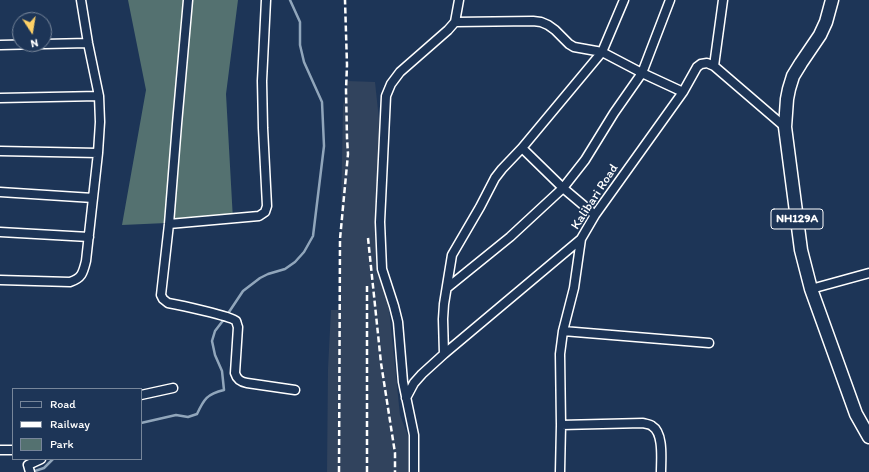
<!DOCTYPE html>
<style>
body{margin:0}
#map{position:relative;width:869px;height:472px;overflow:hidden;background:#1d3557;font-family:Itim,sans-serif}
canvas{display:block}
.legend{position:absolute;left:12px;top:388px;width:130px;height:72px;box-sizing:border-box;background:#1d3557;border:1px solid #77869a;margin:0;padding:5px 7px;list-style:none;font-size:12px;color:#fff}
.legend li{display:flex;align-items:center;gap:8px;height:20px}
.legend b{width:20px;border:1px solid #77869a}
.north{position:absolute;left:12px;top:12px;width:40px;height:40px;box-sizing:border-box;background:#1d3557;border:1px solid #77869a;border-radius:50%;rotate:168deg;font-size:11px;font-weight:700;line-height:16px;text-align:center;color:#fff}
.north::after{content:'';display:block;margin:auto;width:14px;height:18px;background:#ffd166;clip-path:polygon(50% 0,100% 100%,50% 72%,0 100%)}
</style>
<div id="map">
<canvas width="869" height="472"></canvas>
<ul class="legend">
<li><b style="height:5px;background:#1d3557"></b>Road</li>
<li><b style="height:5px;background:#fff"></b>Railway</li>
<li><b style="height:11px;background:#547170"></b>Park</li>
</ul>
<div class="north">N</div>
</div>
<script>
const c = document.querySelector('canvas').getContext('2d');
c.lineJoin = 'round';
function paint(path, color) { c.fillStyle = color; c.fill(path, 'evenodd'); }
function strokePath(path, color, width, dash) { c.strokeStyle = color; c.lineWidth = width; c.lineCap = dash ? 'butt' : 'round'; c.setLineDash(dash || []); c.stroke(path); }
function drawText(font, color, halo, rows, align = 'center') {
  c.font = font + ' Itim,sans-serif'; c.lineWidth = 3.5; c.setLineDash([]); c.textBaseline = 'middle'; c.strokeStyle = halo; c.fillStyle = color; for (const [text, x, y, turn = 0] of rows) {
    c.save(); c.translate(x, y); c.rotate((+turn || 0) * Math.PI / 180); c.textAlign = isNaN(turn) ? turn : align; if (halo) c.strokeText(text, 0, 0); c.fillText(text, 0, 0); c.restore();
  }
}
paint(new Path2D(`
 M347 81 375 82 380 129 377 269 387 289 400 415 408 436V472H327L328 369 331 310H339L343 107Z`), '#31435d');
paint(new Path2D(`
 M128 0H238L226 94 233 220 122 225 146 90Z`), '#547170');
strokePath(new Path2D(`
 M141 423 176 415 188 417 197 414C204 399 207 394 224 390L222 371 215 355 212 341 215 331 225 318 243 291 260 278 268 274 285 269 295 262 304 252 313 236 324 146 322 102 304 62 300 45V22L290 0
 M32 472 44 468 53 459`), '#91a6bb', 2.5);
const minor = new Path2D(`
 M188 0 177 124 169 224 161 295 163 299 168 303C179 305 231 316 236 321 237 323 237 325 238 327L235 373C237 380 241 382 247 383L295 390
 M455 22 533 21 541 22 548 25 555 30 569 44 574 47 602 52 642 73 683 92
 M0 45 88 43
 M714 66 723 0
 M0 98 99 96
 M0 151 98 153
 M0 192 93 198
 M595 215 563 188 522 148 602 52 624 0
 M169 224 259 216 265 212 267 206 263 128 262 81 266 0
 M0 232 89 237
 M0 280 70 282C82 278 83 273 86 261L98 153 100 122 99 96 88 43 81 0
 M447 288 510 237 563 188 585 160 614 113 642 73 670 0
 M811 289 869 273
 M563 331 709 343
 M444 354 443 319 444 304 452 255 480 207 495 178 502 169 522 148
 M141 395 173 388
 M406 398 414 383 422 374 444 354 581 239
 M561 425 643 423C646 424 650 424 652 426 664 433 661 460 661 472
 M0 450H13
 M30 472 28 465 41 459
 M414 472V435L403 382 398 322 394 306 382 269 380 222 386 96 391 84 400 72 448 30 455 22 459 0
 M560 472 561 425 560 354 563 331 574 288 581 239 595 215 683 92 697 67 701 64 707 63 714 66 785 127`);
const highway = new Path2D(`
 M832 0 826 22 820 35 801 63 793 76 789 89 787 99 785 127 801 250 811 289 856 414 869 437`);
strokePath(minor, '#fff', 11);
strokePath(highway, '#fff', 15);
strokePath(minor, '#1d3557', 8);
strokePath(highway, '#1d3557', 12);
strokePath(new Path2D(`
 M368 238 381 363 395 453V472
 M339 472 340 239 348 154 347 138 346 90 347 65 345 0
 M367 472V284`), '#fff', 2.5, [6, 3]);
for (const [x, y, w] of [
 [797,219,52]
]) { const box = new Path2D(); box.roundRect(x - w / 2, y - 10, w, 20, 3); c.fillStyle = '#1d3557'; c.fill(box); strokePath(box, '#fff', 1); }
drawText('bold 12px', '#fff', null, [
 ["NH129A",797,219]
]);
drawText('13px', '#fff', '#1d3557', [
 ["Kalibari Road",595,197,-57]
]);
</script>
